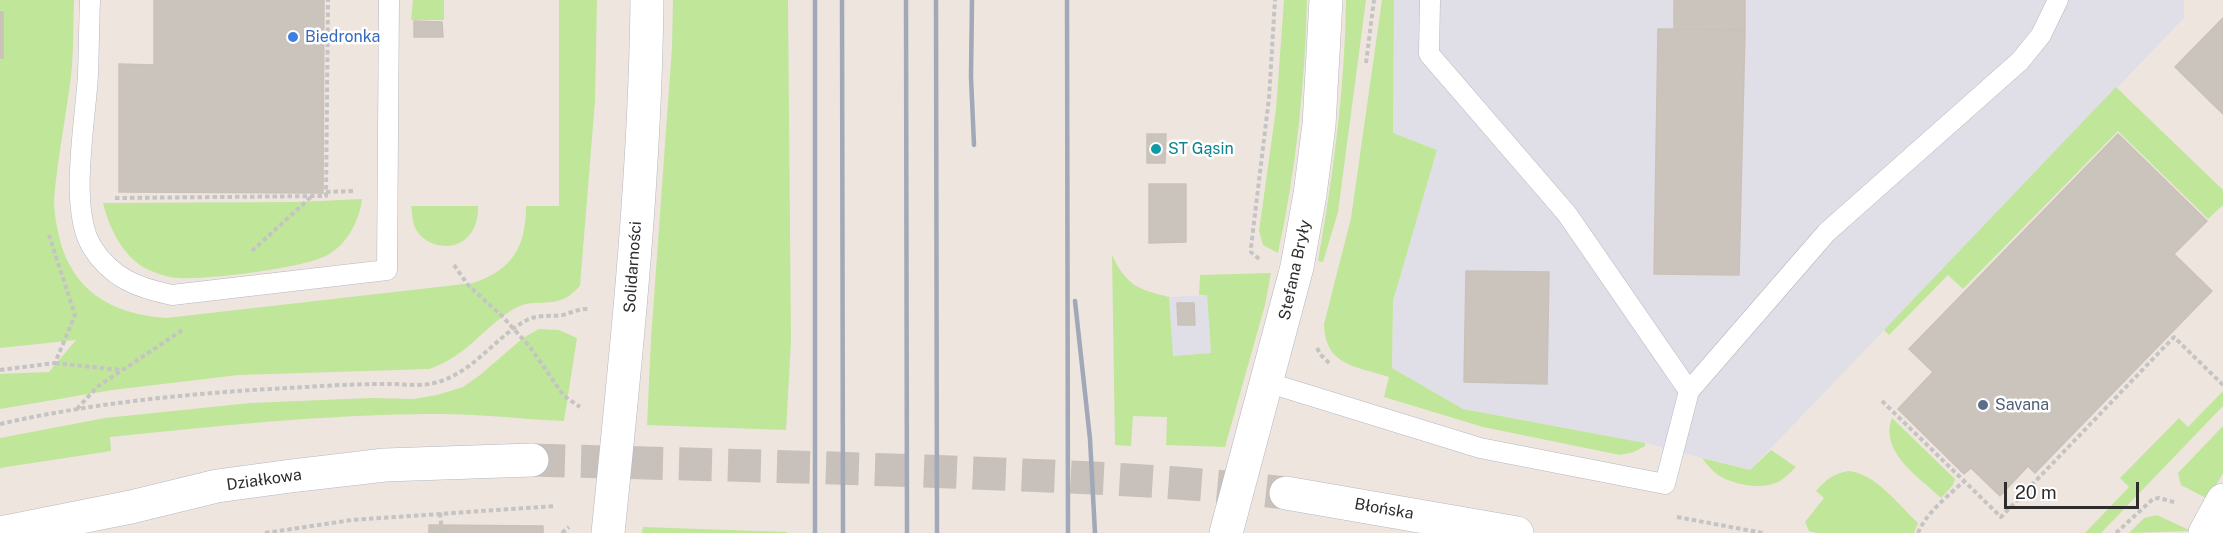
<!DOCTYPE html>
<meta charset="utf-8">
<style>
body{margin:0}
#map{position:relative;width:2223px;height:533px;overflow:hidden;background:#efe5df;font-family:"Public Sans",sans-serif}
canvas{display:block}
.scale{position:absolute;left:2004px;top:482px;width:135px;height:27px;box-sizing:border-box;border:3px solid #2d2d2d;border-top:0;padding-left:8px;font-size:18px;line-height:21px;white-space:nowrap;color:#2d2d2d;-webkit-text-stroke:4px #fff;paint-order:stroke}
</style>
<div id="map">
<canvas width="2223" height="533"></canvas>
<div class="scale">20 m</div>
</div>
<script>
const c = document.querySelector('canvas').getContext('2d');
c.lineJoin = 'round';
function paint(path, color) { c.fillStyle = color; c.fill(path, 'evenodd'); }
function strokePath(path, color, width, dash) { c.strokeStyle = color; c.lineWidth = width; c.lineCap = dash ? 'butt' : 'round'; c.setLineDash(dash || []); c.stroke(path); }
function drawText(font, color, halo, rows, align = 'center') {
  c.font = font + ' "Public Sans",sans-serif'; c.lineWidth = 5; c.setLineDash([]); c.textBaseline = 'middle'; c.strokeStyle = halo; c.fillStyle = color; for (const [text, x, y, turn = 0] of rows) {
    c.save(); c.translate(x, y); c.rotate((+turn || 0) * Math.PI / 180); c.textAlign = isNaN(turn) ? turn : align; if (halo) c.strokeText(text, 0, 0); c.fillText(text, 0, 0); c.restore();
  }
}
paint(new Path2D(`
 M1394 0H2184V18L1750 470 1645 443 1463 409 1392 368 1393 301 1437 150 1393 133Z
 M1207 295 1211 353 1172 356 1169 297Z`), '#e0dfe7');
paint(new Path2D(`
 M0 0H74C73 31 74 61 69 91 64 127 57 164 54 200 54 211 56 222 58 232 70 290 110 314 166 318L473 283C512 270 526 247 526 206H559V0H597L595 101 580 286C573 293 567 299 557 301 540 305 530 299 512 310 481 330 467 356 429 369L239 375 112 390 0 409V374L49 372 76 340 0 348V58L3 57V12H0Z
 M413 0H444V20H411Z
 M673 0H788L791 342 786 430 647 425 651 339 672 47Z
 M1284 0H1307C1305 85 1296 170 1278 253L1263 245 1259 231 1276 109Z
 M1346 0H1366L1338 212 1323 262 1318 261C1333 175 1345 88 1346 0Z
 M1382 0H1394L1393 133 1437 150 1393 301 1392 368 1463 409 1645 443V446L1634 452 1620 455 1483 427 1384 397 1389 377C1356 366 1325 366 1324 324L1351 218Z
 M2116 87 2223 190V205L2208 219 2118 131 1963 289 1948 275 1889 335 1884 330Z
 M362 199C360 219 348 242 331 253 311 268 204 280 178 278 166 277 154 273 143 267 121 253 109 227 103 203L297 202Z
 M411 206H478C478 216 477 225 471 233 457 254 422 248 414 225 412 219 412 212 411 206Z
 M1112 255C1127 286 1137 289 1169 297L1173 356 1211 353 1207 295H1199L1200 275 1271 273 1265 305 1225 447 1166 445 1167 417 1133 416 1131 446 1115 445Z
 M539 329 559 330 577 338 564 421C519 419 473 413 427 414 321 415 215 426 110 437L111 451 0 468V438L105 418 250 403 371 398 413 399 437 395 463 387 480 375 523 338Z
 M2223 391V406L2101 533H2085L2129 487 2120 478 2179 418 2188 427Z
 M1892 418 1955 479 1953 485 1941 498C1919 477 1879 452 1892 418Z
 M2223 426V473L2208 499 2181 485 2178 473Z
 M1771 450 1796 467C1791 472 1784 479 1778 482 1761 491 1728 484 1714 472 1710 468 1706 463 1702 458L1750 470Z
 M1848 471C1875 473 1898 504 1918 523L1914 533H1817L1809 531 1805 522 1824 498 1816 491C1825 480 1833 474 1848 471Z
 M2157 515 2191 531 2129 533 2144 518Z
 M643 527 787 532V533H642Z`), '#c0e69a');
const building = new Path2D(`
 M154 0H324L323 193 119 192V64L154 65Z
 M1674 0H1745V30L1674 29Z
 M0 12H3V58H0Z
 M2223 18V114L2175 67Z
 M414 21 442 22 443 37H414Z
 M1658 29 1745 30 1739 275 1654 274Z
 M1147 134H1166L1165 163H1147Z
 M2118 134 2207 221 2174 254 2212 291 2035 473 2028 466 2000 496 1971 468 1964 474 1898 409 1933 372 1909 349Z
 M1149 184H1186V242L1149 243Z
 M1466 271 1549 272 1547 384 1464 382Z
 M1177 303H1194L1195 325H1178Z
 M429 525 543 526V533H429Z`);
paint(building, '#cac4bd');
strokePath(building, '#cac1b8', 1.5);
strokePath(new Path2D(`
 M532 460C679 464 826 467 973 473 1078 477 1182 481 1286 493`), '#c8c0bb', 33, [33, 16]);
const service = new Path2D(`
 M90 0C89 25 89 49 88 74 86 119 68 208 92 247 111 278 138 288 172 295L387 270 389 0
 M1430 0 1429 54 1567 214 1689 391
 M1266 382 1480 448 1665 484 1689 391 1827 232 2020 61 2041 35 2058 0`);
const minor = new Path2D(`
 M1226 533 1297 267 1310 194 1319 125 1326 0
 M2205 533 2223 500`);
const tertiary = new Path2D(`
 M1286 493 1517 533
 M0 533 131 507 217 486 291 476 385 465 532 460
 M608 533C626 356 645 178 647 0`);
strokePath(service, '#b3b7c1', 21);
strokePath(minor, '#b3b7c1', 34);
strokePath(tertiary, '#b3b7c1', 34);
strokePath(new Path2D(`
 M1366 63 1374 0
 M326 192 354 191
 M115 198 326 196 328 0
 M252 251 311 197
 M1259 259 1251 252V247L1269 98 1275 0
 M454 265 468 285 502 316 530 347 564 396 580 407
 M1317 348 1321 355 1331 365
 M55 363 121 370
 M0 370 55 363 75 315 49 235
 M1882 401 2001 517 2174 337 2223 385
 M77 409 97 387 184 329
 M0 424C101 401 204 392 307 387 334 385 361 384 389 384 405 384 423 387 438 382 475 371 495 337 527 320 539 314 551 317 563 315 573 312 578 309 589 309
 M440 513 442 533
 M1677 517 1763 533
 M265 533 352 520 555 506
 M562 533 569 527
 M1918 533C1926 513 1948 496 1964 481
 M2116 533 2153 499 2159 498 2177 503`), '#c4c4c4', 4, [4.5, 3]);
strokePath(service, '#fff', 20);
strokePath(minor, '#fff', 33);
strokePath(tertiary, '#fff', 33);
strokePath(new Path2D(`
 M815 0V533
 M842 0 843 533
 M906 0 907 533
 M936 0 937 533
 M972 0 971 77 974 145
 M1067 0 1068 533
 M1075 301 1090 439 1095 533`), '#a1a8b8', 4.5);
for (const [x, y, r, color] of [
 [293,37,6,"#3f7fe0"],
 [1156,149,6,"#0f9aa8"],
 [1983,405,6,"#5c6f8a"]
]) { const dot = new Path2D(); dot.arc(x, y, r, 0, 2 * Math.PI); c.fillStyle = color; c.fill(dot); strokePath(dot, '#fff', 2); }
drawText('16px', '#366cbe', '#fff', [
 ["Biedronka",305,37]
], 'left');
drawText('16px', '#0d838f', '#fff', [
 ["ST Gąsin",1168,149]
], 'left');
drawText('16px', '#2d2d2d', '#fff', [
 ["Solidarności",633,267,-86],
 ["Stefana Bryły",1295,270,-78],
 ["Działkowa",264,480,-8],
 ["Błońska",1384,509,10]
]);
drawText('16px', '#4e5e75', '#fff', [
 ["Savana",1995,405]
], 'left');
</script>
